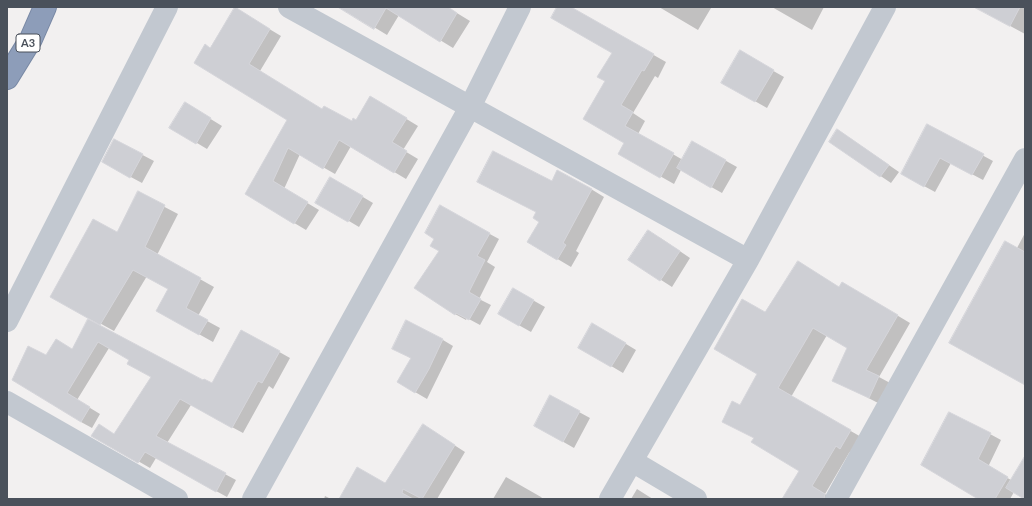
<!DOCTYPE html>
<style>
body{margin:0}
#map{position:relative;width:1032px;height:506px;overflow:hidden;background:#f2f0f0;font-family:Lato,sans-serif}
canvas{display:block}
.frame{position:absolute;inset:0;border:8px solid #4a515b;pointer-events:none}
</style>
<div id="map">
<canvas width="1032" height="506"></canvas>
<div class="frame"></div>
</div>
<script>
const c = document.querySelector('canvas').getContext('2d');
c.lineJoin = 'round';
function paint(path, color) { c.fillStyle = color; c.fill(path, 'evenodd'); }
function strokePath(path, color, width, dash) { c.strokeStyle = color; c.lineWidth = width; c.lineCap = dash ? 'butt' : 'round'; c.setLineDash(dash || []); c.stroke(path); }
function drawText(font, color, halo, rows, align = 'center') {
  c.font = font + ' Lato,sans-serif'; c.lineWidth = 4; c.setLineDash([]); c.textBaseline = 'middle'; c.strokeStyle = halo; c.fillStyle = color; for (const [text, x, y, turn = 0] of rows) {
    c.save(); c.translate(x, y); c.rotate((+turn || 0) * Math.PI / 180); c.textAlign = isNaN(turn) ? turn : align; if (halo) c.strokeText(text, 0, 0); c.fillText(text, 0, 0); c.restore();
  }
}
paint(new Path2D(`
 M341 7H447L470 21 453 48 399 15 387 35Z
 M558 7H569L666 62 658 78 655 76 633 113 645 121 638 134 683 160 692 142 737 167 722 193 681 170 674 184 619 153 625 143 606 81 613 52Z
 M659 7H709L711 8 698 30Z
 M772 7H824L812 30Z
 M992 7H1025V34L988 14Z
 M246 15 281 36 260 71 322 110 352 122 382 104 418 126 403 150 418 159 406 179 351 146 335 174 300 154 284 189 319 210 306 230 246 194 288 120 211 49Z
 M740 52 784 77 767 108 723 83Z
 M196 110 222 126 207 149 197 143Z
 M928 126 993 161 983 180 951 163 935 192 913 180Z
 M838 130 899 172 891 183 830 142Z
 M114 140 154 161 142 183 114 168Z
 M331 178 373 203 359 227 317 202Z
 M479 182H553L591 189 604 197 576 251 579 253 571 267 529 242 540 222 537 212Z
 M138 193 178 214 157 255 214 287 198 316 220 328 213 342 170 318 169 289 147 276 114 331 65 304 118 234Z
 M440 207 499 239 487 262 495 267 479 299 491 305 480 325 467 318 466 320 455 314 416 288 440 250 436 238Z
 M1025 233V384L1017 248Z
 M659 237 690 258 672 287 630 260Z
 M799 262 840 288 843 283 910 323 879 377 892 384 882 405 833 380 848 347 827 335 791 397 863 438 849 453 825 494 830 498 829 499H784L800 470 755 438 740 407 758 373 765 314Z
 M513 289 545 307 531 332 499 314Z
 M89 320 203 382 213 385 242 331 290 358 273 389 269 386 243 433 191 405 167 443 236 480 227 497 156 458 150 468 93 435H115L152 377 131 359 109 348 77 400 100 414 92 428 81 422 46 356 73 350Z
 M593 324 636 350 623 373 579 347Z
 M443 340 453 346 427 399 398 382 412 359 393 348Z
 M579 412 590 418 574 448 546 432Z
 M434 432 465 452 437 499H354L386 485Z
 M990 434 1001 440 988 467 1011 480 1025 458V498L1014 492 1010 499H980L922 465Z
 M506 477 541 497 543 499H493Z
 M637 489 648 496 653 499H631Z
 M325 496 331 499H324Z`), '#0003');
const building = new Path2D(`
 M235 7 270 29 249 64 322 109 324 106 352 121 353 118 356 120 370 96 407 118 392 142 407 151 394 173 339 140 323 169 288 148 273 181 308 202 294 224 245 194 287 120 194 63 205 44 210 48Z
 M338 7H448L457 13 440 42 386 8 374 29Z
 M557 7H571L654 54 644 71 642 70 621 105 633 112 625 126 674 153 660 178 618 154 624 143 583 119 605 81 597 77 612 53 551 18Z
 M974 7H1020L1010 26Z
 M740 50 774 70 755 102 721 83Z
 M185 102 211 118 196 144 169 128Z
 M927 124 984 154 972 175 940 158 924 187 901 174Z
 M837 129 889 165 880 177 829 142Z
 M114 139 143 154 130 178 102 162Z
 M692 141 726 160 711 188 677 168Z
 M493 151 552 181 557 170 592 189 563 243 566 245 557 260 527 242 539 222 533 218 536 212 477 182Z
 M330 177 363 196 348 222 315 203Z
 M138 191 165 205 145 247 201 278 186 308 208 320 199 335 156 311 168 289 133 270 100 325 50 297 93 219 117 232Z
 M440 205 490 233 477 256 485 260 469 292 481 299 469 320 456 313 455 315 414 288 439 251 430 246 434 239 425 233Z
 M648 230 680 251 660 281 628 260Z
 M1005 241 1025 252V385L949 343Z
 M798 261 839 287 842 282 898 315 866 370 879 376 869 398 832 381 847 348 813 328 778 388 851 430 840 449 836 446 812 486 825 494 824 499H782L799 471 751 442 754 438 722 422 732 401 740 405 757 374 714 349 742 299 765 312Z
 M513 288 534 300 519 326 498 314Z
 M88 319 203 380 204 379 212 383 241 330 280 351 262 383 258 381 232 428 180 399 156 436 226 473 216 492 145 452 138 463 91 436 99 424 114 434 151 377 127 364 129 360 98 342 67 393 90 407 81 422 12 380 28 346 46 355 56 339 72 349Z
 M406 320 443 339 429 369 415 393 397 382 411 358 392 349Z
 M592 323 626 343 611 367 578 348Z
 M550 395 580 411 563 442 534 426Z
 M949 412 991 433 978 459 1008 477 995 499H978L921 465Z
 M423 424 455 445 422 499 403 489 402 493 413 499H339L357 467 385 483Z
 M1025 456V499H1024L1006 488Z`);
paint(building, '#cecfd4');
strokePath(building, '#d5d5da', 1);
const highway = new Path2D(`
 M7 78 31 39 45 7`);
strokePath(highway, '#7888a4', 24);
strokePath(new Path2D(`
 M289 7 748 260 885 7
 M7 321 167 7
 M7 402 177 499
 M632 461 696 499
 M253 499 470 107 520 7
 M610 499 748 260
 M836 499 1025 159`), '#c2c8d0', 22);
strokePath(highway, '#8d9db9', 22);
for (const [x, y, w] of [
 [28,43,24]
]) { const box = new Path2D(); box.roundRect(x - w / 2, y - 9, w, 18, 3); c.fillStyle = '#fff'; c.fill(box); strokePath(box, '#4a515b', 1); }
drawText('bold 11px', '#4a515b', null, [
 ["A3",28,43]
]);
</script>
